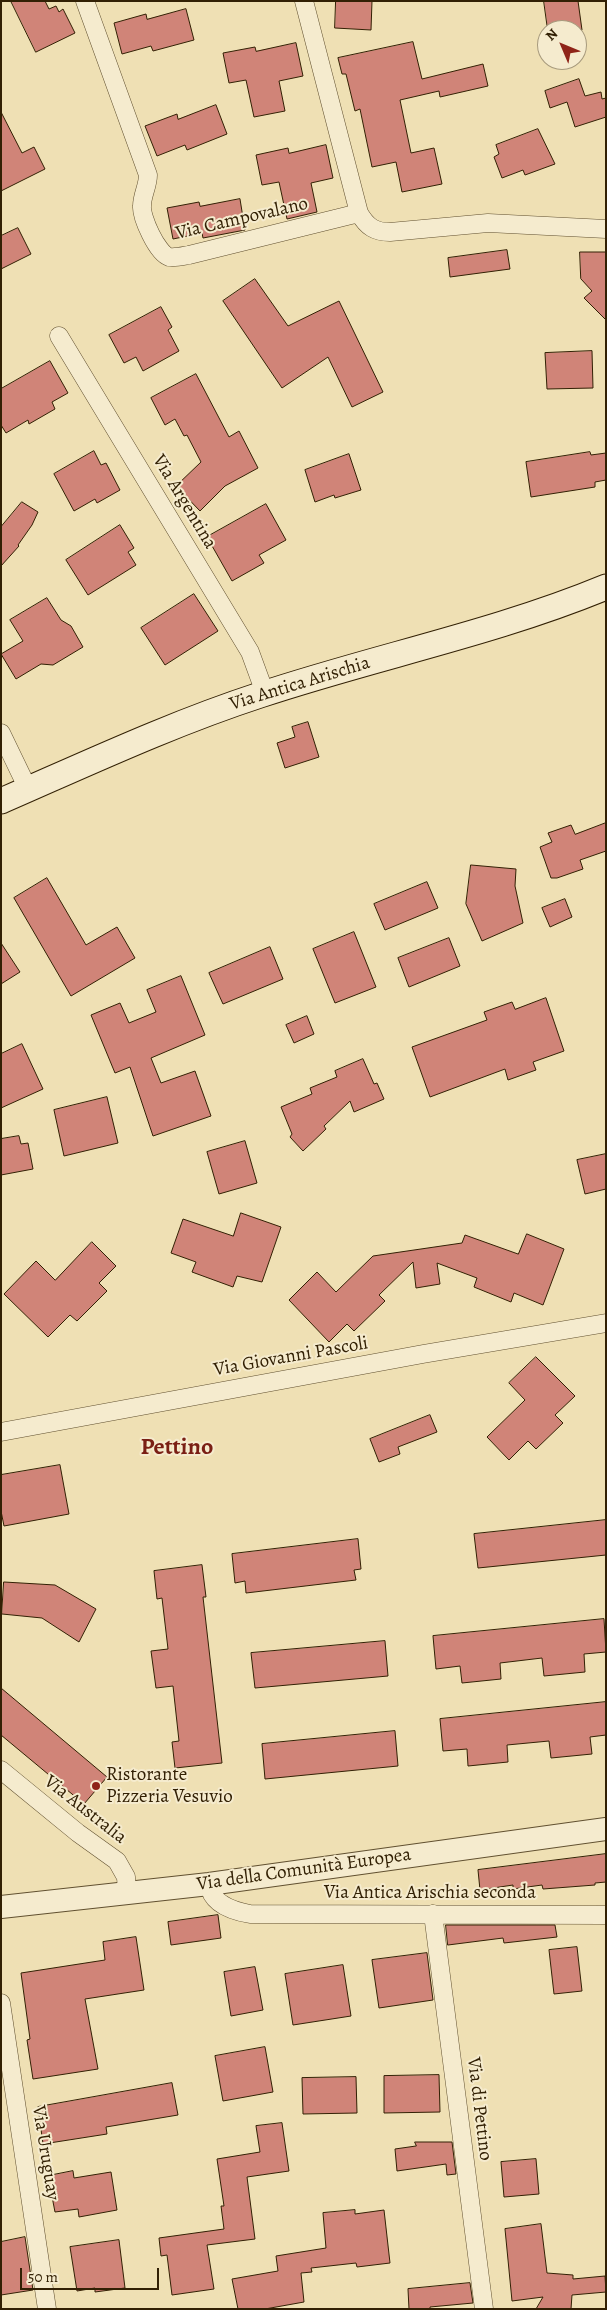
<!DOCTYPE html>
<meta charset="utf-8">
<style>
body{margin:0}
#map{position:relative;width:607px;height:2310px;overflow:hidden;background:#efe0b4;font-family:Alegreya,serif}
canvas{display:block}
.frame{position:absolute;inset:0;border:2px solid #322004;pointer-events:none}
.north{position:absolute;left:537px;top:20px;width:50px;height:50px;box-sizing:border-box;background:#f5ebce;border:1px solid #a79a7d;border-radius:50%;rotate:315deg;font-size:14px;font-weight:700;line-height:20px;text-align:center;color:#322004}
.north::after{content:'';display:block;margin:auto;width:18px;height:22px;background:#8f2418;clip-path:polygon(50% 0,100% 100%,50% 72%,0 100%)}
.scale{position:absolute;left:20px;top:2268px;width:139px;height:22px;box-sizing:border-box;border:2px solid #322004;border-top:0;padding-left:6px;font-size:15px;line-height:18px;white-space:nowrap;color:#322004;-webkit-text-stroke:4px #f5ebce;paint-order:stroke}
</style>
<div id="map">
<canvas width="607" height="2310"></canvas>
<div class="frame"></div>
<div class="north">N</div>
<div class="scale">50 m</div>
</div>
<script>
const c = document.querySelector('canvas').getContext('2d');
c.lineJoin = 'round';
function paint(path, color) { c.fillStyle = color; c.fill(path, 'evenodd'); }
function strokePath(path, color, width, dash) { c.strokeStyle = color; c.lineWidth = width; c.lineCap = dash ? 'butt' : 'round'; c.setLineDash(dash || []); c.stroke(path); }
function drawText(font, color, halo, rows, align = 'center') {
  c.font = font + ' Alegreya,serif'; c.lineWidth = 4; c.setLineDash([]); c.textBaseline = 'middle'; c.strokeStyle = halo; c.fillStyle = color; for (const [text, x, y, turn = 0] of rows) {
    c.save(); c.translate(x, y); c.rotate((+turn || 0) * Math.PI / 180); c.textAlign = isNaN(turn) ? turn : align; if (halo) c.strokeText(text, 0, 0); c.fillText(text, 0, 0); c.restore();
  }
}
const building = new Path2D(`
 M11 1H45L49 9 56 6 59 12 63 9 75 33 36 52Z
 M336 1H372L371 30 335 28Z
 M544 1H578L582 30H548Z
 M186 9 194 40 153 51 151 46 122 54 114 23 146 14 147 19Z
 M413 42 422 79 483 64 488 86 440 97 439 91 400 100 411 153 434 148 442 184 402 192 396 162 372 167 360 109 355 111 346 74H342L338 58Z
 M296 43 303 76 279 81 285 111 254 117 246 80 229 83 223 53 255 47 256 51Z
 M579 79 585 96 601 92 602 99 606 98V117L575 127 567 102 550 108 545 91Z
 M216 105 227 134 187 150 185 145 157 156 145 126 177 114 178 119Z
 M1 112 22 153 34 147 45 169 1 191Z
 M538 129 555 164 525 175 523 170 502 178 494 157 499 154 496 145Z
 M326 145 333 178 311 183 317 212 287 219 279 182 262 185 256 155 288 148 289 153Z
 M240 199 245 230 203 238 202 233 173 239 167 208 199 202 200 206Z
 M18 228 31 254 1 269V236Z
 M507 250 510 269 450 277 448 258Z
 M580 252H606V320L584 298 592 291 581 279Z
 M255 279 288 326 339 301 383 392 352 407 328 357 282 388 223 301Z
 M161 307 172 327 168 330 179 351 143 371 136 357 124 363 109 335Z
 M592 351 593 388 547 389 545 353Z
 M50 361 68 393 52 402 55 409 29 424 28 420 6 433 1 425V389Z
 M196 374 229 437 239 431 258 468 225 486 200 511 176 486 201 462 187 435 184 436 175 419 165 425 151 398Z
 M94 451 101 465 106 463 120 490 97 503 95 499 74 511 54 474Z
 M590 452 591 455 606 453V480L595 482V487L531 497 526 462Z
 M349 454 361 490 335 498 334 495 315 502 305 470Z
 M22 502 38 512 32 525 18 545 19 546 1 566V527Z
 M266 504 286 540 259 555 264 563 232 581 207 537Z
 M120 525 134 548 128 552 136 565 88 595 66 560Z
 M194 594 218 631 165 665 141 628Z
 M47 598 61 620 71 626 83 647 53 665 41 664 16 679 1 654 23 641 10 620Z
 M308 722 319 757 285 768 277 743 295 737 292 727Z
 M606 823V851L580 860 583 869 557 878H551L540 847 552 842 548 833 571 825 575 834Z
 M471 865 516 869 515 886 523 923 482 941 466 904Z
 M47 878 86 945 117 927 135 958 71 996 14 898Z
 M427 882 438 908 385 930 374 904Z
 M565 899 572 917 550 927 542 908Z
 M354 932 376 987 335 1003 313 949Z
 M449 938 460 966 409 987 398 958Z
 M1 943 20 972 1 984Z
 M270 947 283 979 223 1004 209 973Z
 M181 976 205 1035 151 1058 161 1083 195 1071 211 1116 153 1136 130 1067 115 1073 91 1015 120 1003 129 1023 156 1012 147 990Z
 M546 998 564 1051 533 1062 536 1070 508 1080 505 1069 430 1097 412 1047 487 1020 484 1012 512 1002 515 1009Z
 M307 1016 314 1034 294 1043 286 1025Z
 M22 1044 43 1089 1 1108V1054Z
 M363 1059 374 1084 377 1083 384 1099 354 1112 350 1101 324 1126 326 1129 303 1151 290 1137 292 1134 281 1107 312 1094 310 1088 337 1077 335 1071Z
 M107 1097 118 1143 64 1156 54 1110Z
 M19 1136 21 1144 28 1143 33 1169 1 1175V1139Z
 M245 1141 257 1183 219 1194 207 1152Z
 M606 1154V1189L585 1194 577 1160Z
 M241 1213 281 1227 262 1282 237 1276 233 1287 192 1272 196 1262 171 1253 183 1219 233 1236Z
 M527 1234 564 1249 543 1305 514 1293 511 1302 474 1287 477 1278 437 1263 440 1284 416 1288 413 1262 379 1295 385 1301 354 1331 347 1324 329 1342 289 1300 317 1272 336 1292 373 1256 462 1243 465 1235 518 1254Z
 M92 1242 116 1266 99 1283 107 1291 77 1321 70 1315 48 1337 4 1294 36 1261 55 1280Z
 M536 1357 575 1396 555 1415 563 1423 536 1449 528 1441 509 1460 487 1437 525 1400 509 1383Z
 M430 1415 437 1432 398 1447 400 1454 379 1462 370 1439Z
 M60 1465 69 1514 4 1526 1 1511V1475Z
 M606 1520V1555L478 1568 474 1534Z
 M358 1539 361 1569 354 1570 356 1580 246 1593 245 1581 235 1583 232 1554Z
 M202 1565 206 1597H203L222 1763 175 1768 172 1742 179 1741 173 1686 156 1688 151 1651 168 1649 162 1598 157 1599 154 1571Z
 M4 1582 55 1585 96 1609 79 1642 42 1618 2 1614Z
 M604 1619 606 1652 584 1654 585 1672 544 1676 542 1658 500 1663 501 1679 462 1683 460 1666 436 1669 433 1636Z
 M385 1641 388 1676 255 1688 251 1653Z
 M1 1688 107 1777 84 1804 1 1735Z
 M606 1702V1735L590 1737 592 1754 551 1758 549 1741 507 1745 508 1762 468 1766 467 1749 443 1751 440 1719Z
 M395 1731 398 1766 265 1779 262 1744Z
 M606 1854V1882L595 1883V1885L543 1889 542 1885 513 1889V1885L480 1890 478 1870Z
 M218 1915 221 1938 171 1945 168 1922Z
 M446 1925H555L557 1937 504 1943 503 1938 448 1945Z
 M136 1937 144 1990 85 1999 98 2069 33 2079 27 2040 30 2039 21 1973 105 1960 103 1942Z
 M577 1947 582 1991 554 1994 549 1950Z
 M427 1953 433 2000 379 2008 372 1960Z
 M343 1965 351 2016 293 2025 285 1974Z
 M255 1967 263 2010 231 2016 224 1972Z
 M265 2047 273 2092 223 2101 215 2056Z
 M439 2075 440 2112 384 2113V2076Z
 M356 2077 357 2113 303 2114 302 2078Z
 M172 2083 178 2115 106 2127 107 2134 43 2144 38 2107Z
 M282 2123 289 2171 247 2177 255 2239 207 2245 214 2289 172 2295 167 2255 161 2256 159 2238 224 2229 221 2206H224L217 2159 260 2152 256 2126Z
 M415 2142H452L456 2174 447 2175 446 2164 397 2171 395 2149 416 2146Z
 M536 2159 539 2194 504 2197 501 2162Z
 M73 2171 74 2178 111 2172 117 2210 79 2217 78 2209 55 2212 48 2176Z
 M355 2210V2214L384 2210 390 2263 357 2267 356 2263 311 2268 312 2272 301 2273 304 2302 265 2309H238L232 2279 278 2271 276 2256 326 2248 323 2213Z
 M541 2224 547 2273 573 2275V2279L605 2276 606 2292 572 2295 571 2309H536L543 2297 512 2301 505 2229Z
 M25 2237 33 2290 1 2295V2242Z
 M119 2240 125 2288 95 2292V2288L77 2291 70 2247Z
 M470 2283 473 2303 430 2307V2309H409L408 2289Z`);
paint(building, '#d08478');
strokePath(building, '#322004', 1);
const minor = new Path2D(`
 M85 1 148 175C148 186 142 195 142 206 141 217 157 253 169 257 175 258 183 256 189 255L359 213
 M304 1 359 213C367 227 375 232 390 232L488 223 606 229
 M59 336 250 652 265 693
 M1 733 28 789
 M1 1432 423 1354 606 1323
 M1 1770 78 1833 117 1861 126 1877 127 1893
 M209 1884C211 1904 233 1911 250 1914L606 1915
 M433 1914 484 2309
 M1 2003 47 2309`);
const tertiary = new Path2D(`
 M1 1907 209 1884 606 1829`);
const secondary = new Path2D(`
 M1 801C86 764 171 724 260 695 374 657 495 633 606 587`);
strokePath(minor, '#615030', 19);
strokePath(tertiary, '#615030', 24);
strokePath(secondary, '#322004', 27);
strokePath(minor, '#f5ebce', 18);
strokePath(tertiary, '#f5ebce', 22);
strokePath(secondary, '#f5ebce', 25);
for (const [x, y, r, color] of [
 [96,1786,5,"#8f2418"]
]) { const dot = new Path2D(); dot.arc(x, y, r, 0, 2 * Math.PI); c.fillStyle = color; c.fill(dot); strokePath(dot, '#f5ebce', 2); }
drawText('19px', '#322004', '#f5ebce', [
 ["Via Campovalano",242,219,-13],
 ["Via Argentina",184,502,59],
 ["Via Antica Arischia",300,684,-17],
 ["Via Giovanni Pascoli",291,1357,-10],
 ["Via Australia",85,1810,38],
 ["Via della Comunità Europea",304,1870,-8],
 ["Via Antica Arischia seconda",430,1893],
 ["Via di Pettino",479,2109,83],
 ["Via Uruguay",45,2153,81]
]);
drawText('19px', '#322004', '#f5ebce', [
 ["Ristorante",106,1775],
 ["Pizzeria Vesuvio",106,1797]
], 'left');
drawText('bold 24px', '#7a1f14', '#f5ebce', [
 ["Pettino",177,1448]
]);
</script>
